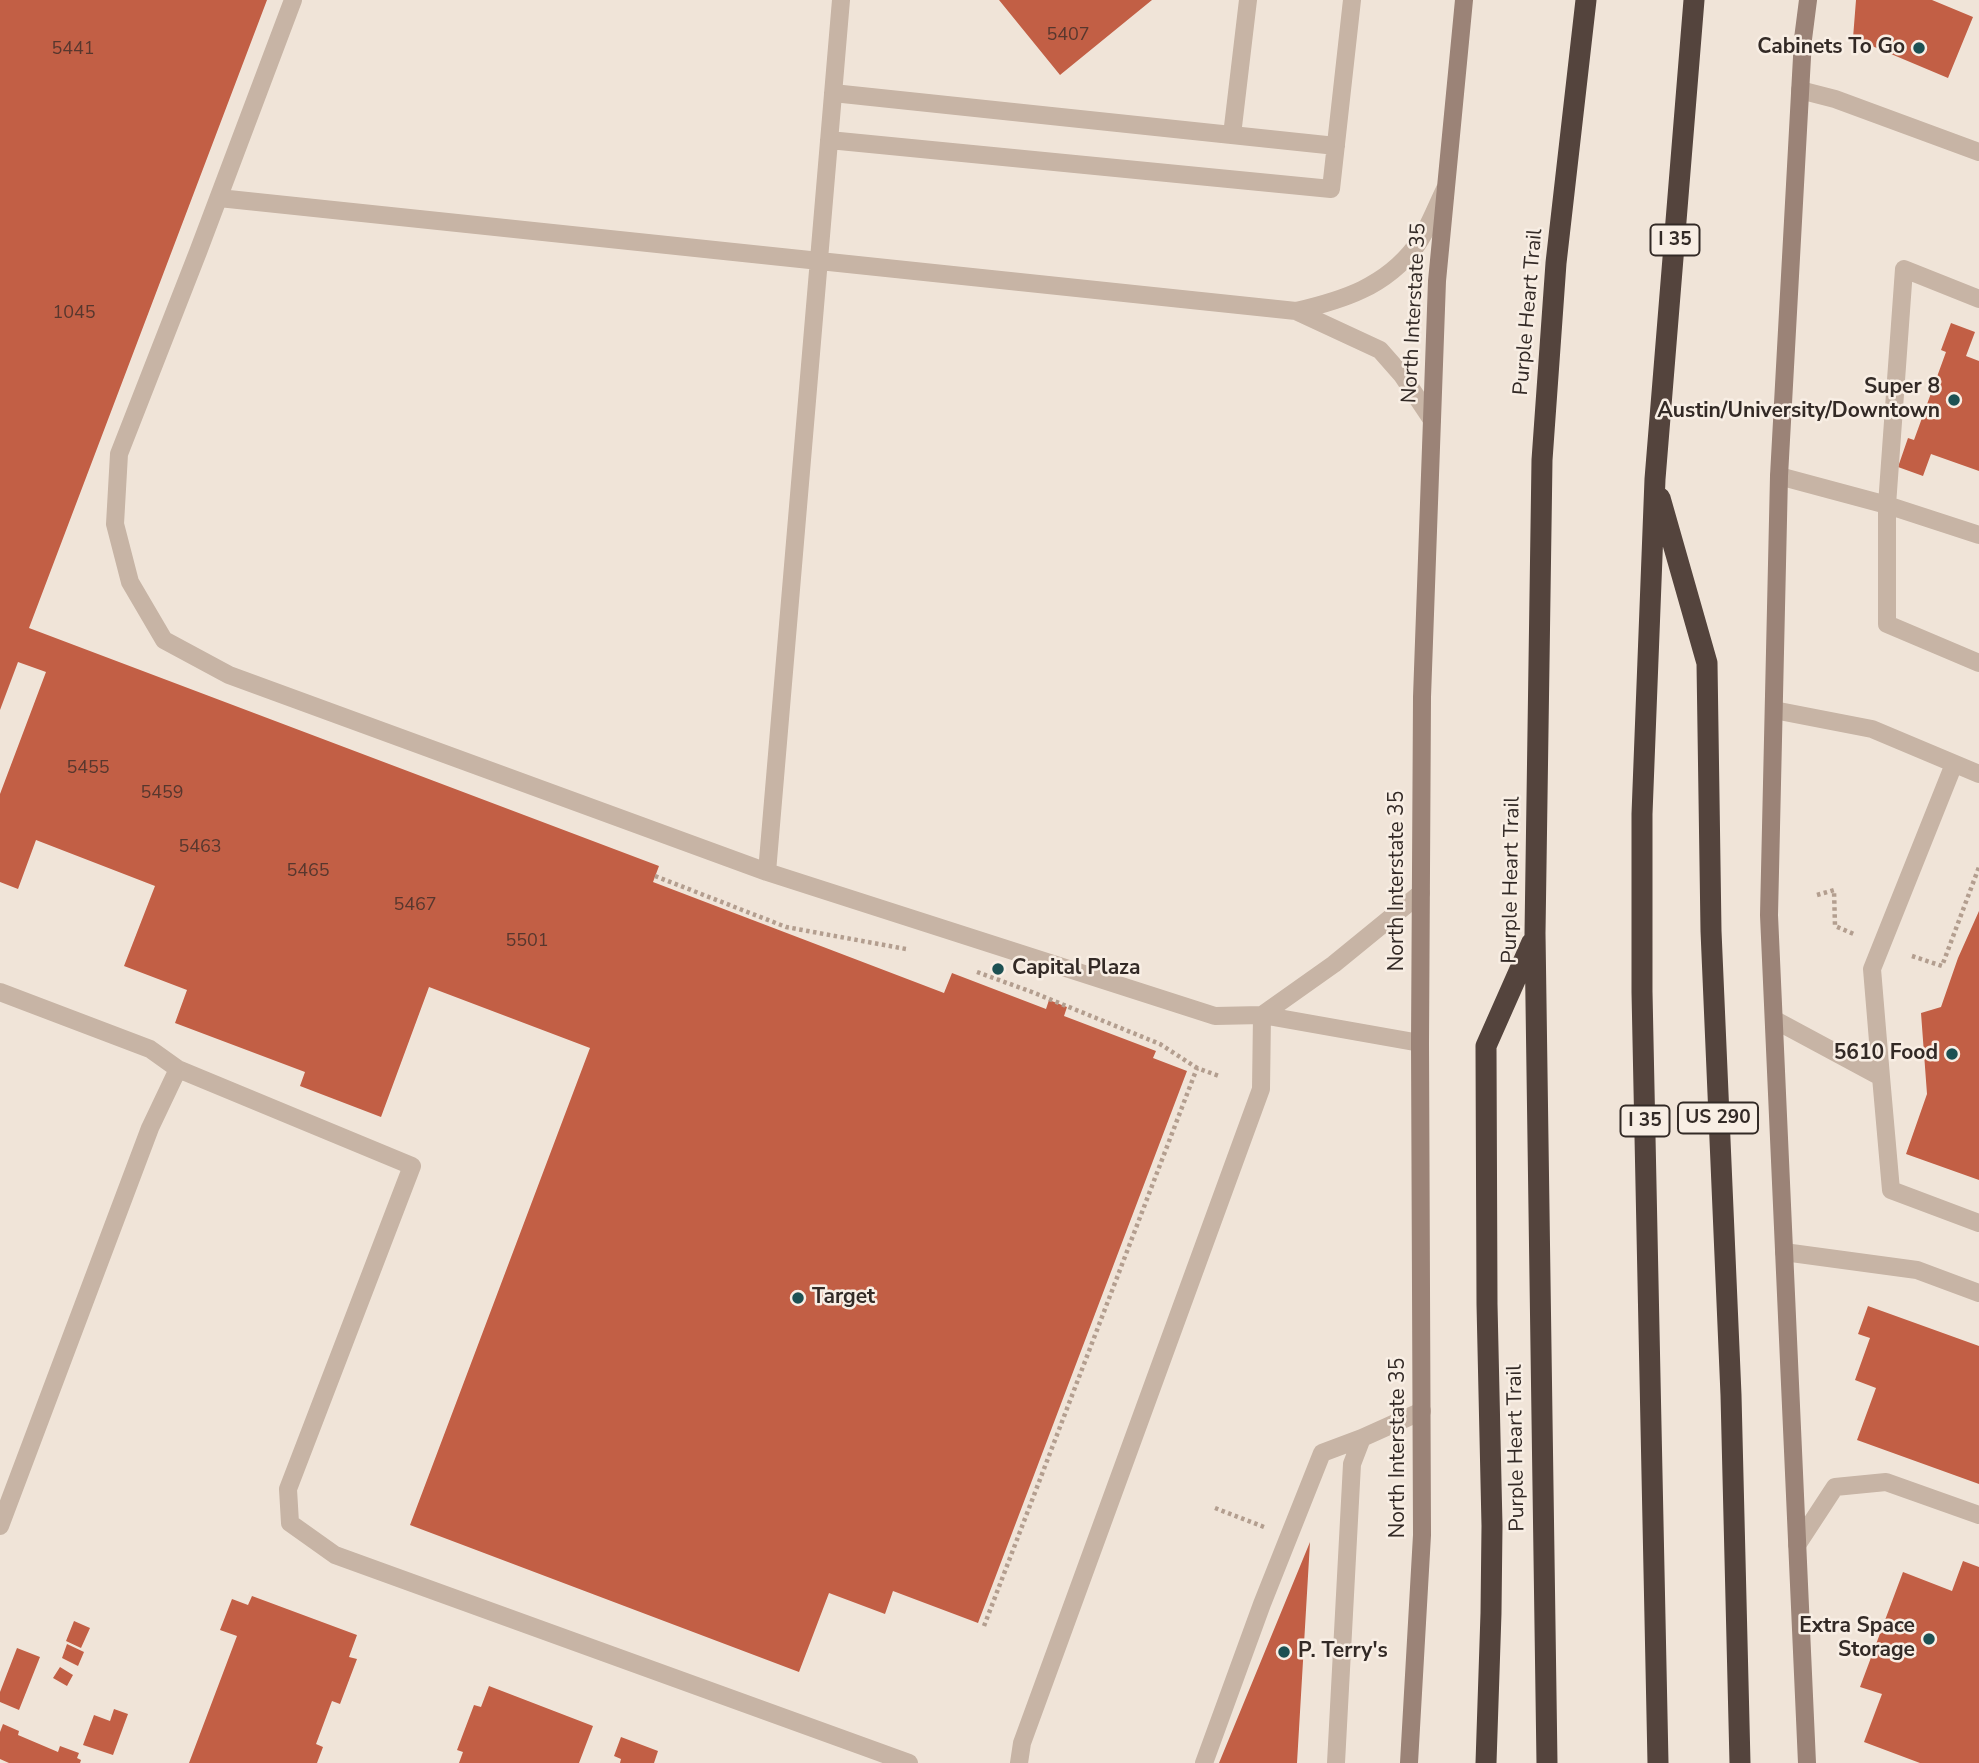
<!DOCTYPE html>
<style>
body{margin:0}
canvas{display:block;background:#f0e4d8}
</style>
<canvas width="1979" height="1763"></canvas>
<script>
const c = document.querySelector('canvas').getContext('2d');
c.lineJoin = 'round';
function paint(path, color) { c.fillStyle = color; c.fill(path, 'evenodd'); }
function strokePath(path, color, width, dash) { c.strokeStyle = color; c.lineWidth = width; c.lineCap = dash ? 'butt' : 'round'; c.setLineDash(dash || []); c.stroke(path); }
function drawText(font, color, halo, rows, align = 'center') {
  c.font = font + ' "Nunito Sans",sans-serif'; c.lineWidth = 5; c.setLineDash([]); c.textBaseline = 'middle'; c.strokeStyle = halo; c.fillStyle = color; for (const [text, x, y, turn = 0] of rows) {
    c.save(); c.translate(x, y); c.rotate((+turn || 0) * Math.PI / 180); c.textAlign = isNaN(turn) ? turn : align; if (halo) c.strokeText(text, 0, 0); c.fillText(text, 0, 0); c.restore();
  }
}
paint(new Path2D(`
 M0 0H267L29 628 659 866 653 882 944 993 952 973 1046 1009 1049 1000 1067 1007 1064 1016 1156 1051 1153 1058 1187 1071 978 1623 893 1591 885 1614 829 1593 799 1672 410 1525 590 1048 429 987 381 1117 300 1086 305 1072 175 1023 187 990 124 966 155 886 36 840 18 889 0 882V794L46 672 18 662 0 710Z
 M999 0H1152L1060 75Z
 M1856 0H1932L1973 17 1948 78 1853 38Z
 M1951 323 1975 332 1966 356 1979 361V471L1931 454 1923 476 1898 467 1908 438 1914 440 1946 352 1941 350Z
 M1979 911V1180L1906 1154 1927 1094 1921 1013 1941 1007 1958 958Z
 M1868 1306 1979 1346V1484L1857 1440 1876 1388 1855 1380 1870 1338 1858 1334Z
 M1310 1542 1297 1763H1219Z
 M1963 1561 1979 1567V1763H1920L1864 1742 1882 1694 1860 1687 1903 1572 1952 1591Z
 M252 1596 357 1635 349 1657 357 1659 340 1704 332 1701 316 1744 323 1747 317 1763H189L237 1636 220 1630 232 1599 248 1605Z
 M74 1621 90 1628 81 1648 66 1641Z
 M67 1644 84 1652 78 1666 62 1658Z
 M17 1648 40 1657 19 1710 0 1702V1692Z
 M60 1667 73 1675 67 1686 53 1678Z
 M489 1686 593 1726 579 1763H459L463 1752 457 1750 474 1705 481 1707Z
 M114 1709 128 1714 113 1755 83 1745 94 1715 110 1721Z
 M3 1724 19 1731 18 1735 58 1752 60 1746 79 1753 77 1758 81 1760 80 1763H9L0 1759V1732Z
 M621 1737 658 1751 654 1763H620L621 1759 614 1756Z`), '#c25f45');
strokePath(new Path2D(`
 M655 876 786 927 906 949
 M1817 895 1834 890 1835 926 1856 935
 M1912 956 1942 966 1979 867
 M977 972 1032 992 1160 1044 1197 1068
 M1215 1508 1264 1527
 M984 1626 1197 1068 1219 1076`), '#b39e8f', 4.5, [3.5, 3.5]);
strokePath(new Path2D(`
 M293 0 198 252 119 454 115 524 130 582 164 640 229 675 767 872 1215 1016 1262 1015 1420 1043
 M1800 90 1835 99 1979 152
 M833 93 1336 146
 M1232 135 1248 0
 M829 140 1331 189 1352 0
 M219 198 1296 311C1343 300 1385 287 1416 246 1428 230 1436 207 1445 189
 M1979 299 1904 269 1887 505V624L1979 663
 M1296 311 1380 350 1402 375 1432 420
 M1779 476 1887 505 1979 535
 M1774 710 1872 729 1979 774
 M767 872 841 0
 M0 992 150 1049 178 1069 412 1166 288 1489 290 1523 335 1555 909 1763
 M1262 1015 1334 964 1421 893
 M1775 1020 1881 1077 1891 1190 1979 1223
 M1881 1077 1872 969 1954 764
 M1784 1252 1917 1270 1979 1293
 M0 1526 150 1128 178 1069
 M1797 1545 1835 1487 1886 1482 1979 1515
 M1019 1763 1022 1743 1261 1089 1262 1015
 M1204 1763 1262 1604 1322 1453 1362 1438
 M1336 1763 1352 1464 1362 1438 1422 1411`), '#c7b4a5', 18);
strokePath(new Path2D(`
 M1409 1763 1422 1535 1420 1043 1422 697 1437 281 1464 0
 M1807 1763 1769 915 1779 476 1803 39 1808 0`), '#9b8377', 18);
strokePath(new Path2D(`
 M1660 498 1707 663 1711 931 1731 1395 1740 1763
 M1486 1763 1491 1613 1492 1526 1487 1304 1486 1046 1532 942
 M1547 1763 1535 933 1542 460 1556 263 1586 0
 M1658 1763 1642 992V814L1655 479 1694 0`), '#54443d', 21);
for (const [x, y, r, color] of [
 [1919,48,7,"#1d5153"],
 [1954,400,7,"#1d5153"],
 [998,969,7,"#1d5153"],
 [1952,1054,7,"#1d5153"],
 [798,1298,7,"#1d5153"],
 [1929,1639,7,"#1d5153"],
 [1284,1652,7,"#1d5153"]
]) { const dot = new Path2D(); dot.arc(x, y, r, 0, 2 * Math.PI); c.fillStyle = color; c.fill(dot); strokePath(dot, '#f8eee4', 2.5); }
drawText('18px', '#57372e', null, [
 ["5407",1068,36],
 ["5441",73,50],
 ["1045",74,314],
 ["5455",88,769],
 ["5459",162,794],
 ["5463",200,848],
 ["5465",308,872],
 ["5467",415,906],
 ["5501",527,942]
]);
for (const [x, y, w] of [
 [1675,240,49],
 [1718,1118,80],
 [1645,1121,49]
]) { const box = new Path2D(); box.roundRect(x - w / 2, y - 15.5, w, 31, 5); c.fillStyle = '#f8eee4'; c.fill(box); strokePath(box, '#332a26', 2); }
drawText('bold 19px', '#332a26', null, [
 ["I 35",1675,240],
 ["US 290",1718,1118],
 ["I 35",1645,1121]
]);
drawText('bold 21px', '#332a26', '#f8eee4', [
 ["Cabinets To Go",1905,48],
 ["Super 8",1940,388],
 ["Austin/University/Downtown",1940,412],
 ["Capital Plaza",1012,969,"left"],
 ["5610 Food",1938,1054],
 ["Target",812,1298,"left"],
 ["Extra Space",1915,1627],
 ["Storage",1915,1651],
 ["P. Terry's",1298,1652,"left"]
], 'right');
drawText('21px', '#332a26', '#f8eee4', [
 ["Purple Heart Trail",1529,312,-85],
 ["North Interstate 35",1415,313,-87],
 ["Purple Heart Trail",1512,880,-89],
 ["North Interstate 35",1398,881,-90],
 ["North Interstate 35",1399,1448,-90],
 ["Purple Heart Trail",1517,1448,-91]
]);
</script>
